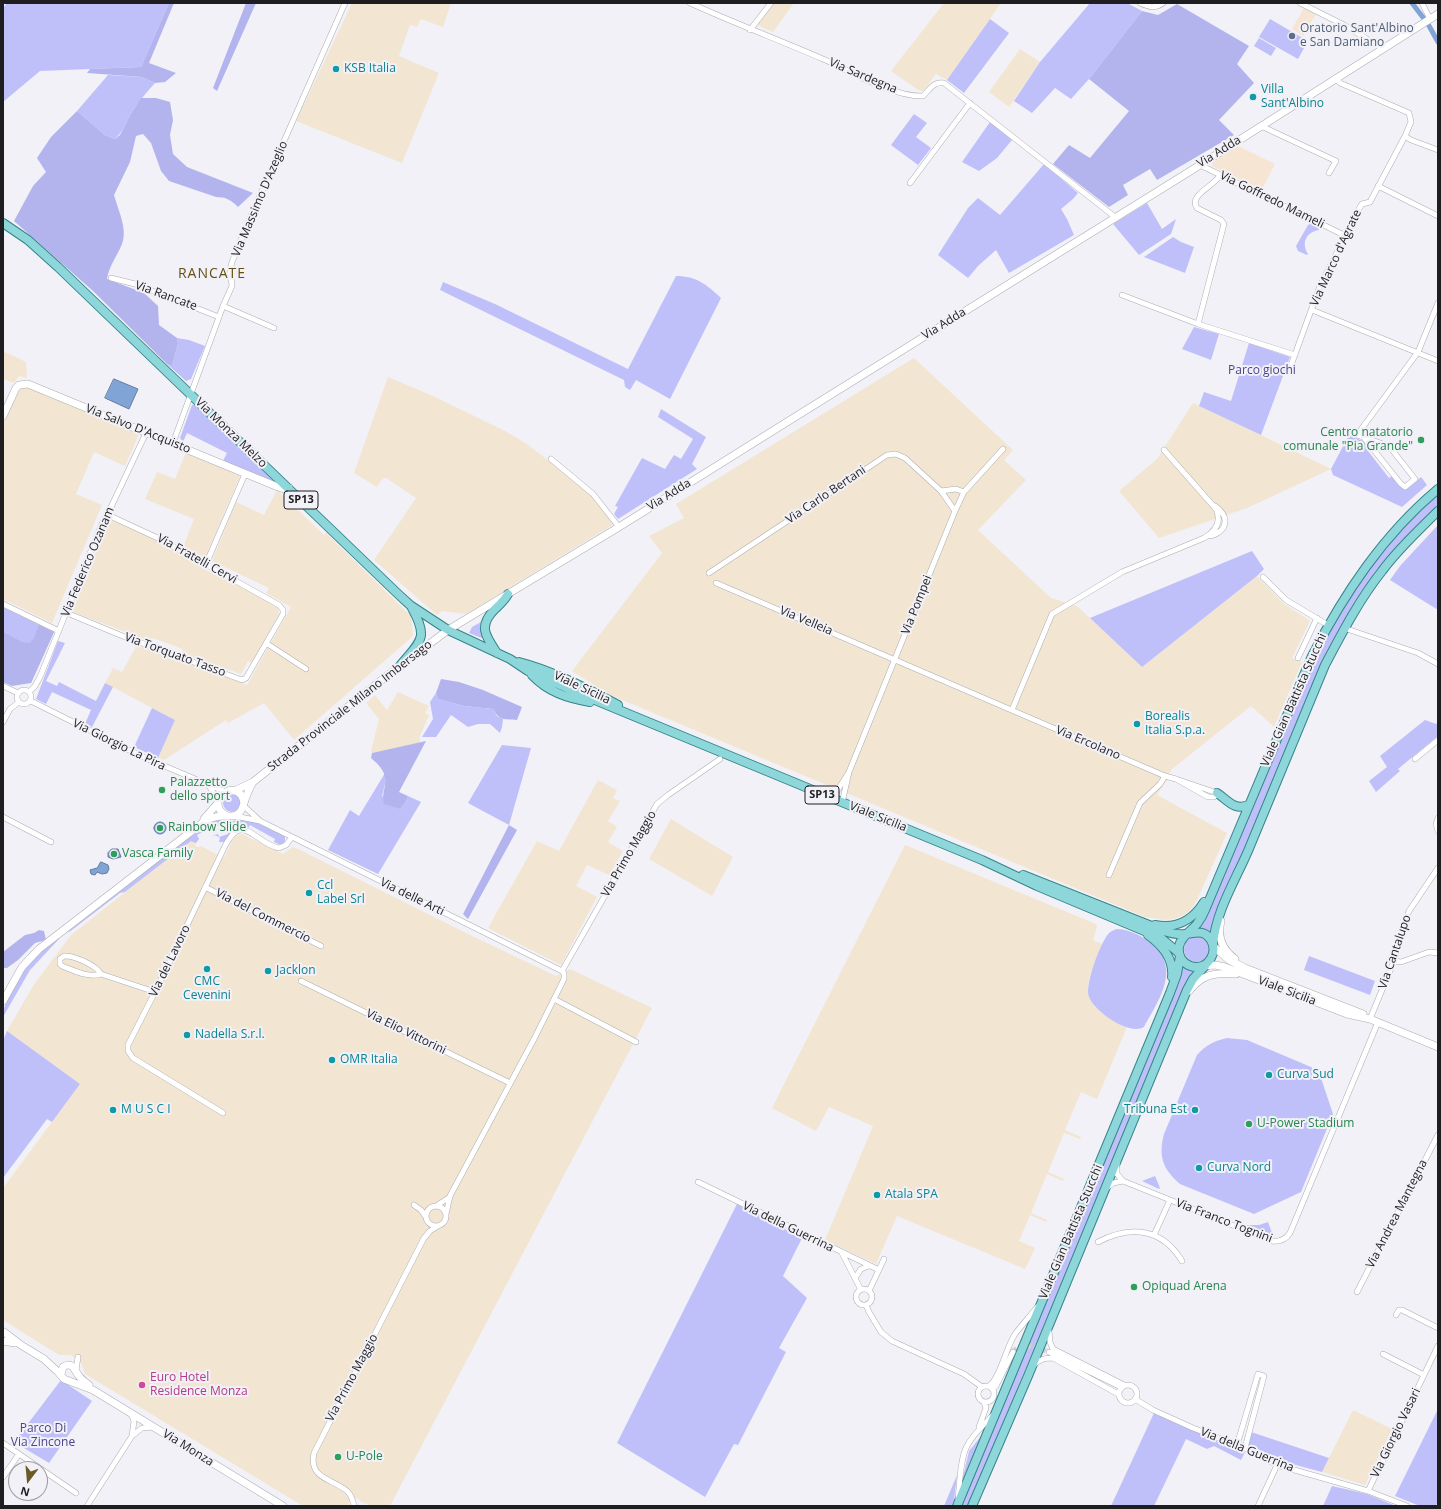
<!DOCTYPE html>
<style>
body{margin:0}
#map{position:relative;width:1441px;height:1509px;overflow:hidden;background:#f1f1f7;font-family:"Open Sans",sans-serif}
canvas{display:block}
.frame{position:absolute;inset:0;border:4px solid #1e1e20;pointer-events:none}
.north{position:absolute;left:8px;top:1461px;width:40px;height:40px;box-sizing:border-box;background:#f1f1f7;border:1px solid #9d9da1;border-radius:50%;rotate:196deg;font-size:11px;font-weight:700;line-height:16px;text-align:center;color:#1e1e20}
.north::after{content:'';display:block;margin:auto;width:14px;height:18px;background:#6b5a28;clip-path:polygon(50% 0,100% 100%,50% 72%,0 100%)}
</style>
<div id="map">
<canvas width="1441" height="1509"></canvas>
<div class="frame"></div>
<div class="north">N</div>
</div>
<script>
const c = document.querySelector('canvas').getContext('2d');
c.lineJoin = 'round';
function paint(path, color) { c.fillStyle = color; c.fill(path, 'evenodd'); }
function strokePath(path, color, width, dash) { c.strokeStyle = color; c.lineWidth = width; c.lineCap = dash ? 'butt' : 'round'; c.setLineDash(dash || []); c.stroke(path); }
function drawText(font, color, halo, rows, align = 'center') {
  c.font = font + ' "Open Sans",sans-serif'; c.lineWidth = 4; c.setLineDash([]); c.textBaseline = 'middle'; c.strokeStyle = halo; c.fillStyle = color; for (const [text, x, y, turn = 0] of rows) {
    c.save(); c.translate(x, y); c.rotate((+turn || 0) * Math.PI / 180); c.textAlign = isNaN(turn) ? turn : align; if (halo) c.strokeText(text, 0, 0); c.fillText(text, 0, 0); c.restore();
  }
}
paint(new Path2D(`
 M352 3H451L443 27 421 19 417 27 410 25 399 56 439 73 402 163 296 121Z
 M774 3H794L773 32 757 25Z
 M944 3H1001L947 80 936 74 923 91 918 90 891 71Z
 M1020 49 1040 62 1009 107 989 92Z
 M3 351 26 362 27 378 19 376 14 383 3 379Z
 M914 358 1013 450 1004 460 1026 480 978 530 1051 598 1077 606 1142 667 1257 576 1283 603 1310 621 1292 658 1302 662 1274 727 1251 706 1171 770 1167 780 1157 795 1227 833 1197 900 1192 908 1184 915 1174 919 1164 920 1145 917 610 695 572 671 662 553 649 536 684 518 676 504Z
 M388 377 433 396 505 431 527 444 590 493 614 524 466 614 442 611 437 615 374 560 416 498 386 478H383L377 487 354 473Z
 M26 386 139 434 125 466 94 452 76 494 102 505 52 623 3 599V423L17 391Z
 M1193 403 1261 435 1331 469 1247 508 1159 538 1119 491 1157 459Z
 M186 452 240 476 205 558 183 547 194 519 145 499 157 472 175 479Z
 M277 490 324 535 326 533 411 616 413 636 294 740 264 703 228 723 226 720 164 760 158 758 175 720 105 683 113 668 122 672 137 645 247 685 291 607 266 593 269 588 212 561 236 502 264 515Z
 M114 521 152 537 201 563 200 567 236 585 237 583 277 607 279 614 252 663 248 661 241 674 182 653 183 649 153 638 152 642 75 613 73 609 107 524Z
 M398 692 429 706 425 713 429 715 420 736V743L372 753 371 751 379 719 366 703 375 695 387 710Z
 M598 780 617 790 613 798 620 801 608 821 617 827 608 842 623 851 609 875 587 865 576 886 597 897 561 965 488 928 537 841 559 851Z
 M671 819 733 857 712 896 649 859Z
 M242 834 283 854 293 847 300 850 468 934 556 976 570 969 652 1008 390 1506H371L361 1502 358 1498 349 1501V1506H303L85 1374 81 1363 71 1355H59L3 1320V1188L80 1084 7 1031 33 986 71 935 191 840 196 843 195 846 198 847 201 846 224 858 234 837Z
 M905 845 1096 924 1097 927 1093 940 1102 944 1090 975 1088 985V995L1094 1006 1106 1016 1127 1027 1097 1099 1081 1092 1065 1130 1081 1137 1080 1139 1064 1133 1048 1172 1064 1179 1063 1181 1047 1174 1031 1213 1047 1220 1046 1222 1030 1215 1019 1241 1035 1248 1025 1269 897 1216 876 1264 825 1240 873 1126 829 1107 816 1131 772 1108Z
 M1353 1410 1392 1429 1365 1485 1322 1472Z`), '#f2e6d2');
paint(new Path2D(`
 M1304 8 1316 14 1303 36 1292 29Z
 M1238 146 1275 164 1262 190 1212 166 1213 161Z`), '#f6e5d3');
paint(new Path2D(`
 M7 3H169L141 67 40 71 3 102V8Z
 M1090 3H1127L1142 11 1089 79 1071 99 1055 88 1032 113 1014 101 1040 62Z
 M990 19 1009 33 964 93 947 80Z
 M1270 19 1308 41 1298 59 1259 37Z
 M1259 38 1276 48 1271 56 1254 46Z
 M108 75 142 77 155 83C146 93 137 103 130 115 125 124 122 133 115 139L105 135 77 111Z
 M914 114 927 123 916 137 931 148 918 165 891 145Z
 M990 122 1012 140 997 158 979 171 962 162Z
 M1044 164 1078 193 1073 199 1061 209 1067 219 1074 235 1009 273 996 250 978 266 968 278 938 255 968 208 978 198 1000 215Z
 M1147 203 1162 229 1176 219 1171 234 1139 255 1113 224Z
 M1311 223 1319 227V230C1306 232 1301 243 1308 254L1307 255 1298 251 1296 246 1308 225Z
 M1173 237 1181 242 1194 247 1185 273 1144 257Z
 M676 276C697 276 707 285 721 298L670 399 636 380 630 390 625 387 624 380 440 290 443 282 495 304 628 369Z
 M1194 327 1219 334 1211 360 1182 349Z
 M177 338 189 340 205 346 191 379 186 381 167 364 172 366 178 343Z
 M1249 343 1290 357 1261 435 1199 406 1204 392 1231 401Z
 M197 404 276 479 274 482 223 461 227 453 187 433 183 442 180 438 192 405Z
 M661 409 706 437 692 464 697 469 618 519 614 514 618 507 615 506 642 458 665 469 674 455 681 459 693 439 658 417Z
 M1349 435 1365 442 1370 448 1368 451 1389 478 1392 476 1401 487 1407 489 1421 477 1427 485 1402 507 1333 475 1331 469Z
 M1438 493V506L1350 611 1340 628 1317 675 1216 915 1211 935 1196 929 1308 670 1345 601 1387 544 1414 515Z
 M1438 525V610L1390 580 1400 566Z
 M1252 551 1264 569 1257 576 1142 667 1090 618Z
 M3 607 54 632 31 683 3 682Z
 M481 622 483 623 482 632 484 639 469 633 472 627Z
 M58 641 65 643 46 681 57 686 59 682 96 701 105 683 113 687 92 727 85 724 91 710 52 692 46 704 36 699Z
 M436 693 438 699 464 706 493 709 497 716 503 719 502 727 500 733 490 724H478L468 727 451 715 436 737H422L433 719 430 702Z
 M152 708 175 720 158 758 134 747Z
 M1425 720 1436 724 1438 723V736L1398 769 1400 771 1376 792 1369 781 1387 767 1380 756Z
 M502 745 531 748 509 825 468 803Z
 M385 773V784L382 796 400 809 406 802 408 796 421 802 378 874 328 850 350 810 359 816Z
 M223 803a9 9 0 1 1 18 0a9 9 0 1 1-18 0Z
 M218 820 231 821 246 820 257 823 283 835 285 837V841C282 846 278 844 274 842L275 839 250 825 248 828C233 822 232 831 225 842H219L220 838 215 835 213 837 214 835 218 834 219 837 228 834 226 830 230 829V822L211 828 197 835 199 839 196 843 191 841 125 892 120 893 68 933 70 930 184 841 211 823Z
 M1117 929C1127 929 1140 935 1148 941 1183 966 1160 998 1144 1027 1129 1036 1094 1011 1089 997 1084 986 1101 941 1109 933 1111 931 1114 930 1117 929Z
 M1184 949a13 13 0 1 1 26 0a13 13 0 1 1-26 0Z
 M59 938V939L30 970 3 1017C3 1000 22 972 33 960 40 951 50 945 59 938Z
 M1309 956 1375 981 1370 995 1304 970Z
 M1182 965 1195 972 1178 1005 968 1506H961L1047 1301 1172 997Z
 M7 1031 80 1084 52 1122 47 1119 3 1178V1041Z
 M1227 1038 1247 1040 1311 1067 1320 1075 1333 1114 1301 1192 1254 1214 1180 1184C1163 1169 1158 1157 1164 1134L1197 1055C1206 1045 1214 1041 1227 1038Z
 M1155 1176 1160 1188 1159 1189 1142 1181Z
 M737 1204 802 1238 783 1276 807 1298 779 1348 786 1352 738 1445 734 1444 705 1497 617 1443Z
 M1268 1222 1272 1233 1268 1235 1244 1225H1259Z
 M61 1380 92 1401 49 1463 14 1442Z
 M1438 1409V1501L1436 1506H1420L1395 1496Z
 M1154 1413 1245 1452 1241 1460 1214 1446 1207 1449 1186 1439 1154 1506H1111Z
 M1251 1432 1329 1458 1322 1472 1281 1461 1249 1447 1248 1444Z
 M982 1435 962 1481 969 1451Z
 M957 1475 954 1500 951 1506H944Z
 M1332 1486 1367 1494 1396 1506H1323Z`), '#bfc0f9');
paint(new Path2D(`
 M169 3H174L149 63 176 73 165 82 155 83 142 77 87 73 90 69 141 67Z
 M246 3H256L217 91 213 88Z
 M1177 4 1249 46 1237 64 1254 83 1219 120 1234 135 1157 180 1150 169 1123 185 1128 195 1109 207 1053 164 1069 145 1090 158 1129 111 1089 79 1142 11 1158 15Z
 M141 98H156L170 102 173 120 170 135 173 154 187 167 253 193 238 207C231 200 226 197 216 197L169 181 161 171 151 143 143 134 136 136 130 162 114 195C118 210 128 229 122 244 117 256 109 266 107 279L144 293 158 306 159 325 177 338 178 343 172 366 167 364 93 291 14 221 33 186 46 172 37 158 51 137 77 111 105 135 115 139 120 135 130 115Z
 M39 625 54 632 31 683 12 686 3 682V632L22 642 30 643 34 638Z
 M441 679 459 682 483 690 522 707 517 720C504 719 500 721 493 709L464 706 438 699 436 693Z
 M426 741 399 792 408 796 406 802 400 809 384 804C382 796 384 792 385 785 387 772 379 765 371 758L372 753Z
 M509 825 517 830 468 919 463 914Z
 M39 930 44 931 46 940 35 943 18 960 7 968H3V952L25 935 34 933Z`), '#b3b4ee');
const water = new Path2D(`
 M114 379 138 389 129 409 105 398Z
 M154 828a6 6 0 1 1 12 0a6 6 0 1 1-12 0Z
 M112 849H118L121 857 113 859 108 857V853Z
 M101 862 108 865 109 869 107 873 102 874 97 872 95 875 91 874 90 870 97 868Z`);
paint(water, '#80a4d5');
strokePath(water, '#637c9f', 1);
strokePath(new Path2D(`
 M1412 3 1428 24 1438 42`), '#80a4d5', 5);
strokePath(new Path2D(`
 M1013 1352C1021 1341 1038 1348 1049 1352`), '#d1d1d7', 5, [5, 2.5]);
const street = new Path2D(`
 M690 3C734 23 779 40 823 59 851 71 892 97 923 96 930 89 934 81 944 83L1115 217
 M1140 3C1149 7 1155 9 1163 3
 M1300 3 1344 25 1382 48
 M1422 3 1430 19
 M750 30 771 3
 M1261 126 1336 161 1329 173
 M1405 136 1411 140 1438 150
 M1200 165 1346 236
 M910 183 970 103
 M1378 186 1438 216
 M111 278 135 284 219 317
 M1122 295 1198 324 1295 355
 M223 306 274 328
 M1312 310 1438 361
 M1198 324 1224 224 1221 220 1197 208C1188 195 1215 186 1220 175
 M1290 368 1320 286 1360 207 1362 204 1370 202 1405 136 1411 122 1409 113 1340 83 1335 78
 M1365 439 1401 484 1405 487 1415 479 1389 446 1357 435 1418 352 1438 303
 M173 443 223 306 232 286 230 270 232 262 250 218 345 3
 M551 459 593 494 619 527
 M941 491 956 489 964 492
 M1211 536C1229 530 1229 516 1215 506
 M206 564 245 474
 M709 573 887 455 896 454 905 458 941 491 955 511
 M1263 577 1286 600 1328 625
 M716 583 1165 776 1176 779
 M3 604 59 631
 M67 613 120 635 242 680 246 678 283 614V610L279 605 162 540 108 515
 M1344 628 1418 653 1438 664
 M266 643 306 669
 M1298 658 1317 618
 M3 686 18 693
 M17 697a7 7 0 1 1 14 0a7 7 0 1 1-14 0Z
 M30 691 35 686 40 677 101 526 112 505 146 433
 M31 701 143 757 226 792
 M1012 710 1052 614 1122 572 1204 538C1216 531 1222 522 1216 509L1164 450
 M3 722 10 709 19 702
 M1415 759 1438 740
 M849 772 955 511 964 492 1003 449
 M1176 779 1217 793 1214 797H1208Z
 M209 786 218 800
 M832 799 849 772 842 803
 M244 806 259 820
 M235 816 260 821 562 971 564 973V979L534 1039 450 1196 446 1214
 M3 817 51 842
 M1438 818 1436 824 1438 831
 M1109 875 1140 803 1160 784 1165 776
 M205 887 321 946
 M1394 961 1401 962 1429 952 1438 953
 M562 971 657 804 668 795 720 759
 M101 974C96 965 73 955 64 956L60 959V964L62 966C75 971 88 978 101 974L155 992
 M301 981 510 1083
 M554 999 636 1042
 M1370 1019 1394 961 1402 930 1409 911 1438 868
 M223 1113 133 1058 128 1051V1045L155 992 225 846C243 810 255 844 279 848L286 845 292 837
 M1117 1164V1174L1123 1181 1272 1241C1280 1242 1286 1239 1290 1233L1378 1022
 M698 1182 879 1270
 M1108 1187 1113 1183 1123 1181
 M414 1205 421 1210 426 1217
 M436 1206 450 1197
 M426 1216a10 10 0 1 1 20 0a10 10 0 1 1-20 0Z
 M1154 1235 1170 1200
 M1098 1242C1131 1225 1162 1228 1182 1261
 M842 1253 861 1290
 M855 1278 861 1269 869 1266
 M856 1297a8 8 0 1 1 16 0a8 8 0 1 1-16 0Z
 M869 1291 884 1259
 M1357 1292 1438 1135
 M866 1305 869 1312 881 1332 892 1341 964 1374 982 1387
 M1396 1315 1399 1310H1402L1438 1328
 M1049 1331 1050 1342 1053 1349 1124 1385
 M1049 1352 1121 1387
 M1383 1354 1424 1375
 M1034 1365C1040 1359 1045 1358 1053 1358L1118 1394
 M76 1370 78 1357
 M1119 1394a9 9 0 1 1 18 0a9 9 0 1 1-18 0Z
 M978 1394a8 8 0 1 1 16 0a8 8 0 1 1-16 0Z
 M989 1386C1000 1378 1006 1348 1015 1334 1022 1325 1030 1316 1037 1307
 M993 1389 996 1386 1013 1352
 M1135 1399 1153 1410 1193 1428 1245 1448 1277 1465 1368 1491 1407 1506
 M131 1413 134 1421 132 1436
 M979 1427 986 1408 984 1402
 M3 1443 76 1493
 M1237 1445 1258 1374 1264 1376 1245 1448
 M3 1477 19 1454
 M1368 1491 1438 1346
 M958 1498C960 1483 960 1459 967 1446 973 1434 984 1425 993 1415
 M87 1506 132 1436 142 1428 153 1427
 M354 1506C353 1501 352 1496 348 1492 335 1479 308 1480 314 1453L424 1238 430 1231 438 1226
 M1258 1506 1277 1465`);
const secondary = new Path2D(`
 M3 416 16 388 19 385 28 384 278 487 284 489 289 488
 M234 791 253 782 388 675 448 630 619 527 787 422 1200 165 1438 14
 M227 816C201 802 239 774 244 803
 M204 819 218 803
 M1221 921C1217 936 1222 949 1235 959
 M1213 946 1229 960 1245 968 1363 1014
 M1203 966 1215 965 1225 967 1347 1014 1370 1019 1438 1047
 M1189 991C1202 974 1216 972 1236 974
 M3 1001 22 967 39 949 206 820C214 816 221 816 230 816 242 817 243 805 246 797 248 792 250 787 253 782
 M4 1332 21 1345 44 1359 58 1372 64 1379 93 1390 283 1506
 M3 1341 15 1343
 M61 1374 63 1367C73 1361 74 1370 79 1376 82 1380 85 1382 89 1385`);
const primary = new Path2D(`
 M3 223 28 240 58 267 397 593 410 605 448 630 510 659 528 671 602 703 982 860 1037 886 1161 938 1179 953
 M497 653C485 635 478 626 495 609 500 604 505 600 508 594
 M519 662C550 670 589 689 618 705
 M399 667C419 642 430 640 412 608
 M532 675C548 692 567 698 590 702
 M1217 793C1228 800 1234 811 1248 805
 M1023 875 1164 931C1170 933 1178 935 1185 934 1192 934 1198 930 1205 934 1213 939 1216 950 1211 958 1202 975 1176 966 1179 947 1180 937 1191 931 1197 924 1200 920 1203 915 1205 910L1312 656C1344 594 1383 535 1438 489
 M1155 925C1176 929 1193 920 1204 902
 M1148 935C1162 945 1174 959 1172 977
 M1213 944C1216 911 1235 881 1248 851 1274 789 1299 727 1325 665 1342 633 1359 600 1382 571 1398 549 1419 530 1438 511
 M957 1506 1170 993 1177 974 1180 956
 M972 1506 1028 1376 1187 990 1193 979 1205 966`);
strokePath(street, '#acadb2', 6);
strokePath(secondary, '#acadb2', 8);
strokePath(primary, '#358589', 10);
strokePath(street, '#fff', 5);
strokePath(secondary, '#fff', 7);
strokePath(primary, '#8dd7da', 8);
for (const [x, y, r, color] of [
 [1292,36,4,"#5c6f8a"],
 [336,69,4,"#0f9aa8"],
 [1253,97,4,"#0f9aa8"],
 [1421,440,4,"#2e9e5b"],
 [1137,724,4,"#0f9aa8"],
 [162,790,4,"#2e9e5b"],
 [160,828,4,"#2e9e5b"],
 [114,854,4,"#2e9e5b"],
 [309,893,4,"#0f9aa8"],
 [207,969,4,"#0f9aa8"],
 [268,971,4,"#0f9aa8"],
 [187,1035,4,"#0f9aa8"],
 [332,1060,4,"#0f9aa8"],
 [1269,1075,4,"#0f9aa8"],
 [113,1110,4,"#0f9aa8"],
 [1195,1110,4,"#0f9aa8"],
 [1249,1124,4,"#2e9e5b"],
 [1199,1168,4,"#0f9aa8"],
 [877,1195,4,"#0f9aa8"],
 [1134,1287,4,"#2e9e5b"],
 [142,1385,4,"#d1479c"],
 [338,1457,4,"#2e9e5b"]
]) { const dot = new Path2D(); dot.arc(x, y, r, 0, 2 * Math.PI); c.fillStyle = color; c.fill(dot); strokePath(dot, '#f1f1f7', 1.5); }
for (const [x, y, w] of [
 [301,500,34],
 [822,795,34]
]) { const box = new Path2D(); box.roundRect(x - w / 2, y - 9, w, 18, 3); c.fillStyle = '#f1f1f7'; c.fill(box); strokePath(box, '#1e1e20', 1); }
drawText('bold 11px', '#1e1e20', null, [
 ["SP13",301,500],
 ["SP13",822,795]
]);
drawText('12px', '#4e5e75', '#f1f1f7', [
 ["Oratorio Sant'Albino",1300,29],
 ["e San Damiano",1300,43]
], 'left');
drawText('12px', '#0d838f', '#f1f1f7', [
 ["KSB Italia",344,69],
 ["Villa",1261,90],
 ["Sant'Albino",1261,104],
 ["Borealis",1145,717],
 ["Italia S.p.a.",1145,731],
 ["Ccl",317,886],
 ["Label Srl",317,900],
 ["Jacklon",276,971],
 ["CMC",207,982,"center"],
 ["Cevenini",207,996,"center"],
 ["Nadella S.r.l.",195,1035],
 ["OMR Italia",340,1060],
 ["Curva Sud",1277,1075],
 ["M U S C I",121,1110],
 ["Tribuna Est",1187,1110,"right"],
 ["Curva Nord",1207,1168],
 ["Atala SPA",885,1195]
], 'left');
drawText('12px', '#1e1e20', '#f1f1f7', [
 ["Via Sardegna",863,76,23],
 ["Via Adda",1219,152,-32],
 ["Via Massimo D'Azeglio",260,199,-67],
 ["Via Goffredo Mameli",1272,200,26],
 ["Via Marco d'Agrate",1336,258,-65],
 ["Via Rancate",166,296,20],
 ["Via Adda",944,324,-32],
 ["Via Salvo D'Acquisto",138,429,22],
 ["Via Monza Melzo",231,433,44],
 ["Via Adda",669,495,-32],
 ["Via Carlo Bertani",826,495,-34],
 ["Via Fratelli Cervi",197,559,29],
 ["Via Federico Ozanam",88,562,-67],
 ["Via Pompei",917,605,-68],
 ["Via Velleia",806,621,23],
 ["Via Torquato Tasso",175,655,20],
 ["Viale Sicilia",582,688,25],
 ["Viale Gian Battista Stucchi",1294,700,-66],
 ["Strada Provinciale Milano Imbersago",350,706,-38],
 ["Via Ercolano",1088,743,23],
 ["Via Giorgio La Pira",119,745,26],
 ["Viale Sicilia",878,817,22],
 ["Via Primo Maggio",629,854,-60],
 ["Via delle Arti",412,897,26],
 ["Via del Commercio",263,916,27],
 ["Via Cantalupo",1395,952,-71],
 ["Via del Lavoro",170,961,-64],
 ["Viale Sicilia",1287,991,21],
 ["Via Elio Vittorini",406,1032,26],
 ["Via Andrea Mantegna",1397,1214,-63],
 ["Via Franco Tognini",1224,1221,21],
 ["Via della Guerrina",788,1227,26],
 ["Viale Gian Battista Stucchi",1071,1232,-67],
 ["Via Primo Maggio",352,1378,-62],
 ["Via Giorgio Vasari",1396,1433,-64],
 ["Via Monza",188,1448,32],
 ["Via della Guerrina",1247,1450,22]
]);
drawText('12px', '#4a458b', '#f1f1f7', [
 ["Parco giochi",1262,371],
 ["Parco Di",43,1429],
 ["Via Zincone",43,1443]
]);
drawText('12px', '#27864d', '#f1f1f7', [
 ["Centro natatorio",1413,433,"right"],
 ["comunale \"Pia Grande\"",1413,447,"right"],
 ["Palazzetto",170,783],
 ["dello sport",170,797],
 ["Rainbow Slide",168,828],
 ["Vasca Family",122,854],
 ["U-Power Stadium",1257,1124],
 ["Opiquad Arena",1142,1287],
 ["U-Pole",346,1457]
], 'left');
drawText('12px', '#b23c85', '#f1f1f7', [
 ["Euro Hotel",150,1378],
 ["Residence Monza",150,1392]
], 'left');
c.letterSpacing = '1px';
drawText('14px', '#645115', '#f1f1f7', [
 ["RANCATE",212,274]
]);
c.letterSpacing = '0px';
</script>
